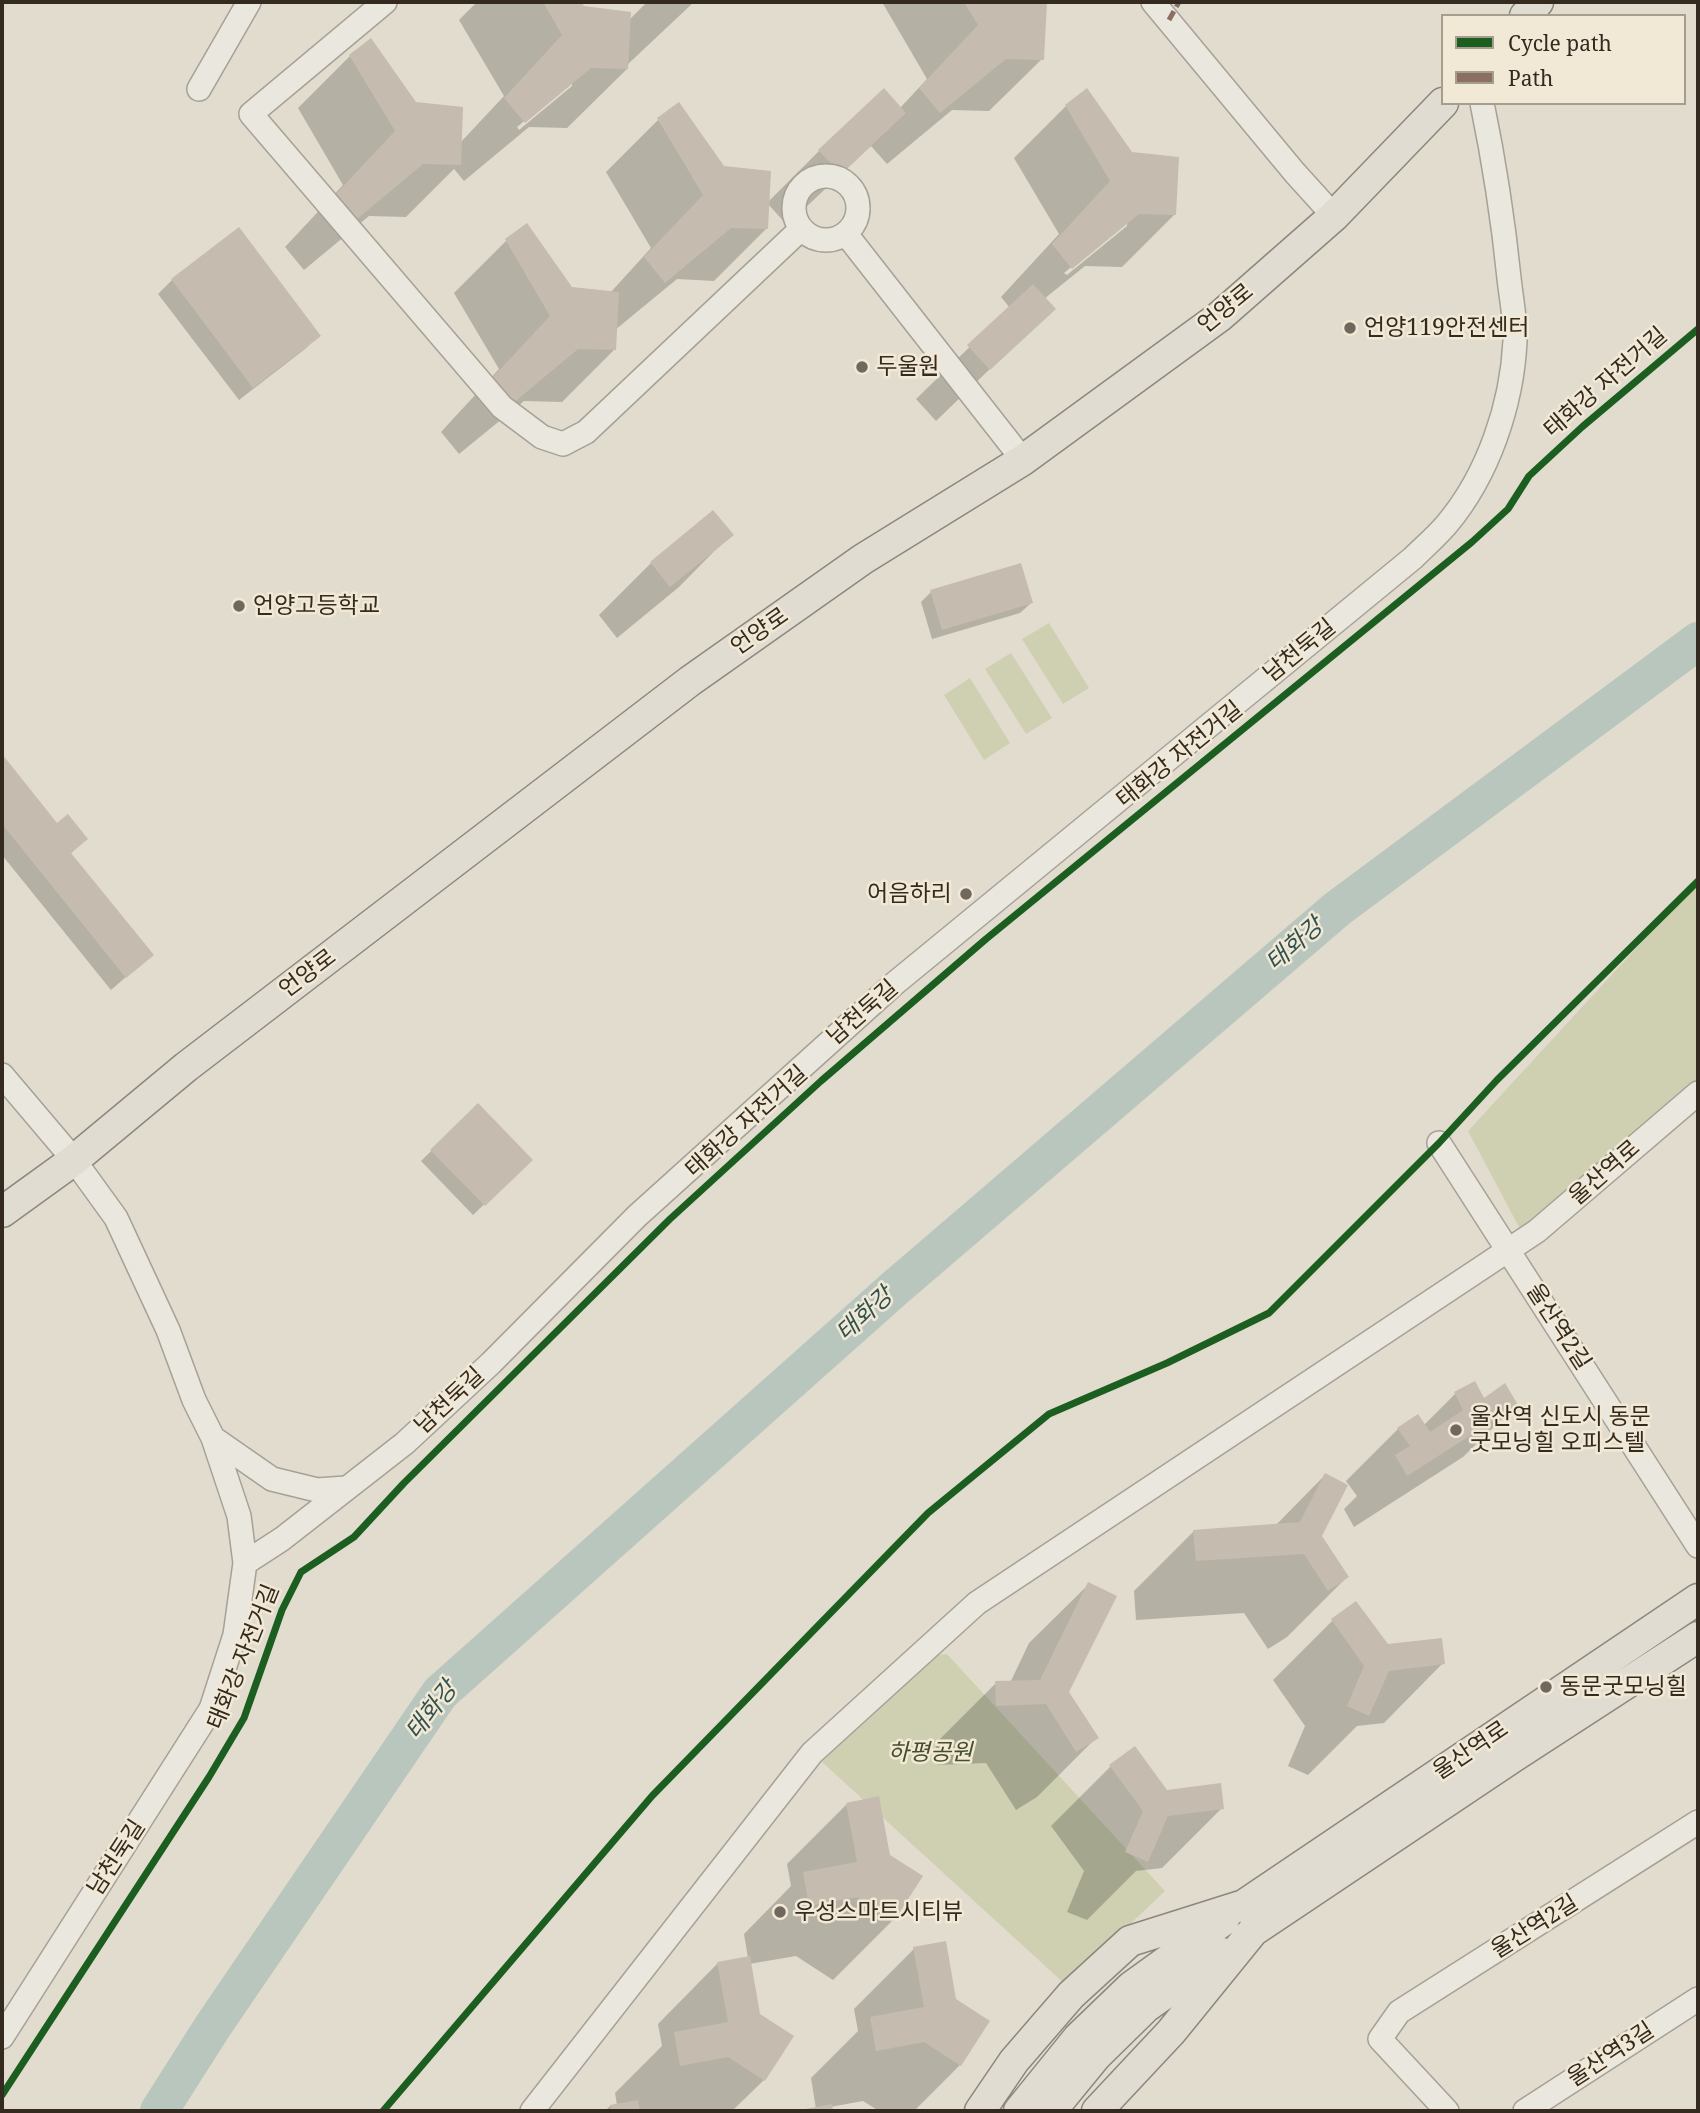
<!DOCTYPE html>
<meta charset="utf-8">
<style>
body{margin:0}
#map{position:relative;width:1700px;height:2113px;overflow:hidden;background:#e1dcce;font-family:"Noto Serif",serif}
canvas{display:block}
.frame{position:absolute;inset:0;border:4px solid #342a20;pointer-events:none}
.legend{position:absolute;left:1441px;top:14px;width:245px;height:91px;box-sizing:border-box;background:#f1e9d5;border:2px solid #a59d8d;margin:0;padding:9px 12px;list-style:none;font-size:21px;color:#342a20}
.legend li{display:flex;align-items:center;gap:14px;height:35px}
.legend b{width:35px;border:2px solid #a59d8d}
</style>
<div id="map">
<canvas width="1700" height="2113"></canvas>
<div class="frame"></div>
<ul class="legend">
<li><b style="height:9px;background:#1b5e20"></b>Cycle path</li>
<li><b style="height:9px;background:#8d6e63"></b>Path</li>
</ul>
</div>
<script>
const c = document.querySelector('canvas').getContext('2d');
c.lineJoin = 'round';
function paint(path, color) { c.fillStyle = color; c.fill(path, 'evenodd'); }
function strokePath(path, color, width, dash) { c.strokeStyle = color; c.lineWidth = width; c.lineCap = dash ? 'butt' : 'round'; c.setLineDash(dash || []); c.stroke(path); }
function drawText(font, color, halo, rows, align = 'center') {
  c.font = font + ' "Noto Serif","Noto Sans KR",serif'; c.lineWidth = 5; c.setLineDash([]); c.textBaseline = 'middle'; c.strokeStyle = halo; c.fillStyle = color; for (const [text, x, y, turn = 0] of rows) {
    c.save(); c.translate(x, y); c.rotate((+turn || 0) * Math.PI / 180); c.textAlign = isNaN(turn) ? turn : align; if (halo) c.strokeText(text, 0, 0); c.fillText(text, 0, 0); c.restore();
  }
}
paint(new Path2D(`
 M1049 623 1089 688 1063 704 1022 639Z
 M1011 653 1052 718 1026 734 985 669Z
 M970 678 1010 743 984 760 944 695Z
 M1698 881V1080L1520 1229 1468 1131Z
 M947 1654 1165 1891 1066 1985 822 1762 861 1708 917 1657Z`), '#cfd0b2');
paint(new Path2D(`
 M477 2H579L583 8 629 20 647 2H694L627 65V69L567 128 529 127 464 181 454 169 406 217 369 216 304 270 285 247 343 185 298 108 350 56 415 104 460 143 504 96 459 20ZM572 82V86L519 130 517 127Z
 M882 2 1045 3 1042 59 989 111 952 110 887 164 871 146 787 225 768 204 767 228 714 281 677 279 615 330V349L562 402 524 401 459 454 441 432 499 369 454 293 506 241 571 288 610 293 651 248 606 172 658 120 768 202 819 151 900 108 927 79Z
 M1066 106 1175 214 1122 267 1085 266 1044 299 1053 308 936 421 916 399 1010 308 1001 297 1059 234 1014 158ZM1127 221V226L1067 275 1064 273Z
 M172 280 319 336 305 349 239 400 158 294Z
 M713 512 731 534 679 587 617 638 599 615 651 563Z
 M931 592 1031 603 1020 613 932 639 921 602Z
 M2 757 57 825 85 839 70 854 151 955 111 990 2 855Z
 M478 1105 530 1160 473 1215 421 1161Z
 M1455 1394 1483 1400 1516 1405 1463 1457 1354 1527 1344 1509 1357 1496 1346 1481 1398 1429 1424 1425Z
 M1325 1475 1320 1536 1347 1577 1287 1637 1268 1649 1244 1613 1136 1620 1134 1591 1194 1531 1275 1526Z
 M1089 1584 1067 1692 1096 1738 1037 1797 1016 1810 986 1763 937 1765 936 1743 996 1683H1010L1029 1643Z
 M1332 1621 1387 1646 1443 1663 1384 1723 1357 1726 1308 1775 1288 1766 1305 1726 1273 1680Z
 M1111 1766 1166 1792 1222 1808 1162 1868 1136 1871 1087 1920 1067 1912 1084 1871 1051 1826Z
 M847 1804 893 1920 833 1980 796 1956 749 1964 764 2080 732 2111H605L610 2106 617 2105 615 2093 662 2046 658 2024 717 1964 748 1958 744 1934 791 1886 787 1864Z
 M914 1949 960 2065 914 2111H879L863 2101 830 2107 831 2111H802L816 2109 811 2078 858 2031 854 2009Z`), '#0003');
strokePath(new Path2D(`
 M159 2111 213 2026 440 1693 895 1288 1337 909 1698 641`), '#b8c6be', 38);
paint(new Path2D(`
 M543 2H581L584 6 631 12 628 69 591 68 525 123 504 98 562 35Z
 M964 2H1047L1044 60 1006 59 940 113 919 88 978 25Z
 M371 38 416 102 463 107 461 165 423 164 357 219 336 194 395 131 349 55Z
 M884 88 906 113 841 174 818 150Z
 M1087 88 1132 152 1179 157 1176 215 1139 214 1072 269 1052 244 1110 181 1065 105Z
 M679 102 724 166 771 171 768 229 731 228 665 283 644 257 703 195 657 118Z
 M527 223 572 287 619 292 616 350 578 349 512 404 492 378 550 316 505 239Z
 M239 227 321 336 253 388 171 279Z
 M1033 284 1056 309 990 370 967 345Z
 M713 510 734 535 670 587 650 562Z
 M1021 563 1033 603 942 630 930 590Z
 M2 754 57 823 68 814 88 839 71 853 154 955 126 978 2 824Z
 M478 1103 533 1160 485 1206 430 1150Z
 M1475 1381 1484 1398 1505 1383 1518 1405 1407 1476 1395 1455 1410 1446 1397 1428 1418 1414 1430 1432 1463 1410 1454 1392Z
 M1325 1473 1348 1485 1322 1536 1349 1577 1328 1591 1304 1554 1196 1561 1193 1530 1300 1522Z
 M1088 1582 1117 1596 1069 1692 1099 1738 1076 1752 1046 1704 996 1706 995 1681 1040 1680Z
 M1356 1601 1388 1644 1442 1638 1445 1664 1389 1671 1369 1716 1347 1706 1364 1666 1331 1619Z
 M1135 1746 1167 1790 1221 1783 1224 1809 1168 1816 1148 1862 1125 1852 1143 1811 1109 1765Z
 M879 1796 890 1855 923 1876 894 1921 857 1897 809 1906 803 1872 857 1862 846 1803Z
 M946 1941 956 1999 990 2021 961 2066 924 2042 876 2051 870 2017 924 2007 913 1947Z
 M750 1956 760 2014 794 2036 765 2081 728 2057 680 2066 674 2032 728 2022 717 1962Z
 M638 2100 640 2111H611L610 2105Z
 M832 2104 833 2111H800V2110Z`), '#c5bbaf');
const minor = new Path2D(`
 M385 2 251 114 502 407 542 437 563 444 586 432 801 229
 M1153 2 1295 173 1334 216
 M199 89 249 2
 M794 208a32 32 0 1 1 64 0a32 32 0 1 1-64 0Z
 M846 234 1023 460
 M2 1075 74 1160 116 1218 168 1330 194 1400 213 1438 239 1516 245 1563
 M1439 1143 1698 1546
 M213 1438 272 1479 317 1490 346 1488
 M2 2037 211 1709 235 1635 245 1563 282 1539 405 1443 491 1363 637 1216 894 984 1413 558C1424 547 1437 536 1447 524 1488 475 1512 405 1515 341 1516 321 1511 298 1509 278 1503 219 1494 161 1482 103
 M532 2111 812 1753 977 1603 1537 1231 1698 1093
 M1447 2111 1380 2039 1399 2012 1698 1822
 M1525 2111 1698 1999`);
const major = new Path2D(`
 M1525 16 1538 2
 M2 1212 74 1160 186 1067 690 681 863 559 1023 460 1219 317 1334 216 1443 103
 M980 2111 1014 2061 1071 1995 1130 1941 1244 1905 1698 1599
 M1019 2111 1078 2038 1131 1987 1224 1920
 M1051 2111 1096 2056 1146 2007 1222 1953
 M1097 2111 1171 2032 1253 1931 1513 1757 1698 1637`);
strokePath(minor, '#a6a197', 26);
strokePath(major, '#8c877e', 33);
strokePath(minor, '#eae7df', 23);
strokePath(major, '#e1dcd1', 30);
strokePath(new Path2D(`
 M1169 20 1179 2`), '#8d6e63', 5, [10, 5]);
strokePath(new Path2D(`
 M2 2095 209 1777 244 1718 282 1610 301 1572 354 1537 404 1483 670 1219 821 1081 986 939 1472 542 1508 509 1529 476 1582 427 1698 329
 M383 2111 652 1796 928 1513 1049 1414 1167 1363 1269 1313 1439 1143 1497 1080 1698 881`), '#1b5e20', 7);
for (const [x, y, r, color] of [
 [1350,328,7,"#71685d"],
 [862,367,7,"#71685d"],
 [239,606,7,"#71685d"],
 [966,894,7,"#71685d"],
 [1456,1430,7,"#71685d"],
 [1546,1687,7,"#71685d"],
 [780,1912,7,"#71685d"]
]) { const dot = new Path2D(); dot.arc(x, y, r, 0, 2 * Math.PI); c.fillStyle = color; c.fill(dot); strokePath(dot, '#f1e9d5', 2.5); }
drawText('23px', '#342a20', '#f1e9d5', [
 ["언양로",1226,309,-39],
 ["태화강 자전거길",1606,383,-41],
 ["언양로",760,632,-35],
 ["남천둑길",1300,651,-39],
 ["태화강 자전거길",1180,755,-39],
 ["언양로",308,974,-37],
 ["남천둑길",863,1013,-41],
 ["태화강 자전거길",747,1122,-42],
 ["울산역로",1605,1173,-41],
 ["울산역2길",1558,1327,57],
 ["남천둑길",450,1401,-43],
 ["태화강 자전거길",244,1657,-68],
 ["울산역로",1471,1751,-34],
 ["남천둑길",117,1858,-57],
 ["울산역2길",1535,1927,-32],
 ["울산역3길",1611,2055,-33]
]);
drawText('23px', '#342a20', '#f1e9d5', [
 ["언양119안전센터",1364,328],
 ["두울원",876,367],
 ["언양고등학교",253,606],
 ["어음하리",952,894,"right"],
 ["울산역 신도시 동문",1470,1417],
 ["굿모닝힐 오피스텔",1470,1443],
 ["동문굿모닝힐",1560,1687],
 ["우성스마트시티뷰",794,1912]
], 'left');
drawText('italic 23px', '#454e29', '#f1e9d5', [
 ["하평공원",930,1753]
]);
drawText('italic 24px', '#315250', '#f1e9d5', [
 ["태화강",1295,945,-41],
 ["태화강",865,1315,-42],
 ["태화강",432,1711,-52]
]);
</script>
